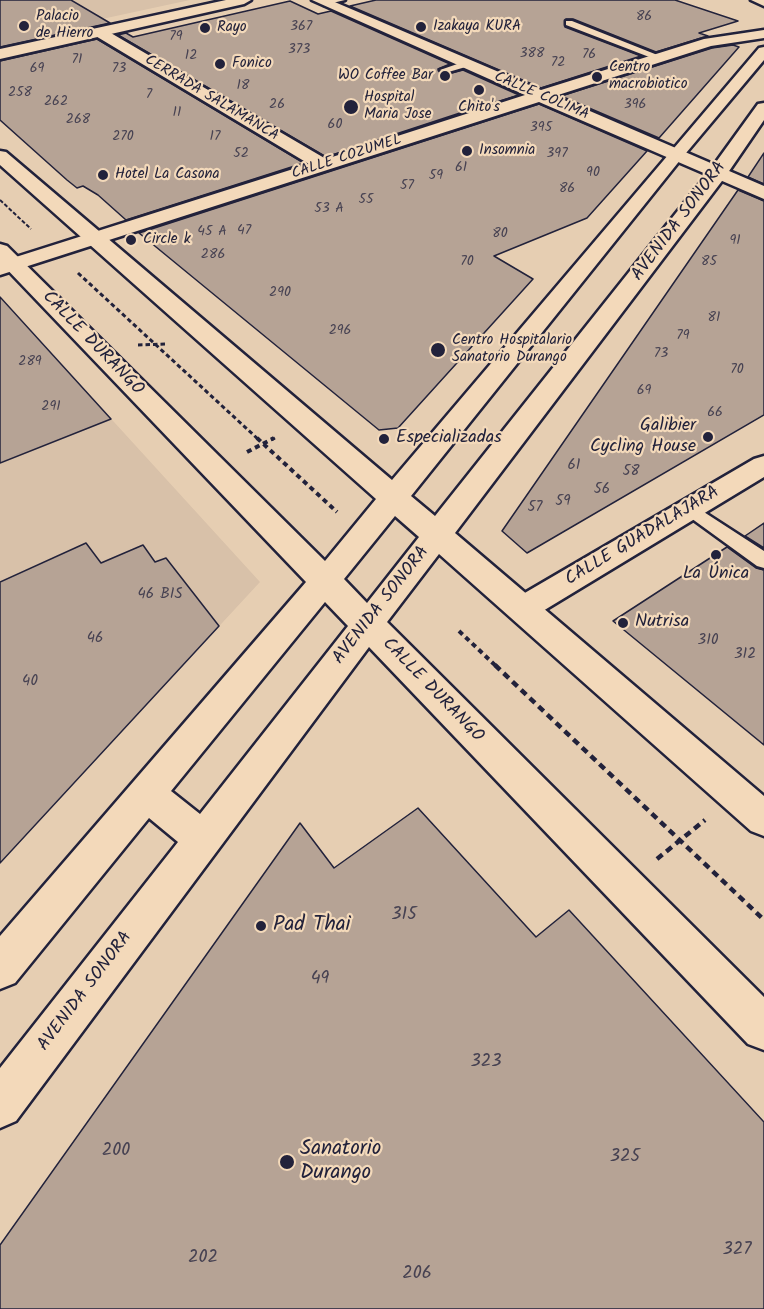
<!DOCTYPE html>
<meta charset="utf-8">
<style>
body{margin:0}
canvas{display:block;background:#e6ceb2}
</style>
<canvas width="764" height="1309"></canvas>
<script>
const c = document.querySelector('canvas').getContext('2d');
c.lineJoin = 'round';
function paint(path, color) { c.fillStyle = color; c.fill(path, 'evenodd'); }
function strokePath(path, color, width, dash) { c.strokeStyle = color; c.lineWidth = width; c.lineCap = dash ? 'butt' : 'round'; c.setLineDash(dash || []); c.stroke(path); }
function drawText(font, color, halo, rows, align = 'center') {
  c.font = font + ' Kalam,sans-serif'; c.lineWidth = 4.5; c.setLineDash([]); c.textBaseline = 'middle'; c.strokeStyle = halo; c.fillStyle = color; for (const [text, x, y, turn = 0] of rows) {
    c.save(); c.translate(x, y); c.rotate((+turn || 0) * Math.PI / 180); c.textAlign = isNaN(turn) ? turn : align; if (halo) c.strokeText(text, 0, 0); c.fillText(text, 0, 0); c.restore();
  }
}
paint(new Path2D(`
 M0 0H190L0 41Z
 M0 297 260 582 0 863Z`), '#d8c1a9');
const building = new Path2D(`
 M0 0H71L110 23 0 47Z
 M376 0H675L738 21 699 33 708 36 656 52 573 19H566L565 27 641 56 541 88 350 6Z
 M290 1 318 14 331 11 450 64 438 69 444 75 463 70 519 95 478 108 464 102 458 106 463 112 326 157 118 35 126 33 133 37Z
 M97 39 304 163 126 220 98 195 83 186 77 188 67 180 0 120V61Z
 M733 45 739 47 659 138 561 96 712 48Z
 M539 104 647 151 587 218 494 256 533 279 398 428 379 430 139 233Z
 M764 153V184L748 177Z
 M738 190 764 201V415L527 553 502 531Z
 M0 297 111 419 0 463Z
 M764 523V548L745 536Z
 M86 543 101 563 143 545 155 562 166 558 219 626 0 863V582Z
 M727 547 756 568 764 570V745L613 621Z
 M418 808 536 937 569 910 764 1122V1309H0V1245L300 823 334 868Z`);
paint(building, '#b6a395');
strokePath(building, '#22223b', 1.5);
const lane = new Path2D(`
 M329 0H345L324 5V1Z
 M566 21H572L665 58 657 60 566 25Z
 M466 61 471 64 469 66 445 73 440 70Z
 M465 104 485 113 486 115 481 118 461 109 460 107Z
 M690 503 764 551V568L757 566 684 513 681 509 684 505Z`);
const street = new Path2D(`
 M312 0H330L541 90 704 39 764 30V38L711 46 555 96 764 186V199L539 102 0 275V262L309 164 94 35 92 32 94 29H104L326 159 525 95Z
 M764 456V477L533 617 522 621 511 617 506 609 511 601 754 459Z`);
const secondary = new Path2D(`
 M751 0H764V6Z
 M764 47V60L681 159 411 496 435 516 711 169 758 104 764 103V120L725 177 455 533 764 796V836L751 831 439 554 387 622 764 997V1050L748 1044 369 647 16 1121 0 1128V1068L178 842 149 818 15 983 0 989V936L306 582 0 262V244L7 246 325 561 376 499 0 165V151L6 152 392 480 759 48ZM395 516 419 537 367 603 344 579ZM325 602 348 626 200 814 171 791Z`);
const primary = new Path2D(`
 M226 0H251L244 4 0 59V49Z`);
strokePath(lane, '#22223b', 5);
strokePath(street, '#22223b', 5);
strokePath(secondary, '#22223b', 5);
strokePath(primary, '#22223b', 5);
strokePath(new Path2D(`
 M0 200 31 229`), '#22223b', 2, [4, 2]);
strokePath(new Path2D(`
 M78 273 259 440
 M138 345 166 344
 M271 440 275 438`), '#22223b', 3, [4.5, 3]);
strokePath(new Path2D(`
 M257 438 337 512
 M247 452 274 438
 M459 631 497 667`), '#22223b', 4, [5, 4]);
strokePath(new Path2D(`
 M495 665 764 920
 M657 859 705 820`), '#22223b', 4.5, [7, 5]);
paint(lane, '#f3d9ba');
paint(street, '#f3d9ba');
paint(secondary, '#f3d9ba');
paint(primary, '#f3d9ba');
for (const [x, y, r, color] of [
 [24,26,6,"#22223b"],
 [421,27,6,"#22223b"],
 [205,28,6,"#22223b"],
 [220,64,6,"#22223b"],
 [445,76,6,"#22223b"],
 [597,77,6,"#22223b"],
 [479,90,6,"#22223b"],
 [351,107,8,"#22223b"],
 [467,151,6,"#22223b"],
 [103,175,6,"#22223b"],
 [131,240,6,"#22223b"],
 [438,350,8,"#22223b"],
 [708,437,6,"#22223b"],
 [384,439,6,"#22223b"],
 [716,555,6,"#22223b"],
 [623,623,6,"#22223b"],
 [261,926,6,"#22223b"],
 [287,1162,8,"#22223b"]
]) { const dot = new Path2D(); dot.arc(x, y, r, 0, 2 * Math.PI); c.fillStyle = color; c.fill(dot); strokePath(dot, '#f3d9ba', 2); }
drawText('14px', '#474252', null, [
 ["86",644,18],
 ["367",301,28],
 ["79",176,38],
 ["373",299,51],
 ["388",532,55],
 ["76",589,56],
 ["12",191,57],
 ["71",77,61],
 ["72",558,64],
 ["69",37,70],
 ["73",119,70],
 ["18",243,87],
 ["258",20,94],
 ["7",149,96],
 ["262",56,103],
 ["26",277,106],
 ["396",635,106],
 ["11",177,114],
 ["268",78,121],
 ["60",335,126],
 ["395",541,129],
 ["270",123,138],
 ["17",215,138],
 ["52",241,155],
 ["397",557,155],
 ["61",461,169],
 ["90",593,174],
 ["59",436,177],
 ["57",407,187],
 ["86",567,190],
 ["55",366,201],
 ["53 A",329,210],
 ["47",244,232],
 ["45 A",212,233],
 ["80",500,235],
 ["91",735,242],
 ["286",213,256],
 ["70",467,263],
 ["85",709,263],
 ["290",280,294],
 ["81",714,319],
 ["296",340,332],
 ["79",683,337],
 ["73",661,355],
 ["289",30,363],
 ["70",737,371],
 ["69",644,392],
 ["291",51,408],
 ["66",715,414]
]);
drawText('15px', '#22223b', '#f3d9ba', [
 ["Palacio",36,17],
 ["de Hierro",36,34],
 ["Izakaya KURA",433,27],
 ["Rayo",217,28],
 ["Fonico",232,64],
 ["Centro",609,68],
 ["macrobiotico",609,85],
 ["WO Coffee Bar",433,76,"right"],
 ["Hospital",364,98],
 ["Maria Jose",364,115],
 ["Chito's",479,108,"center"],
 ["Insomnia",479,151],
 ["Hotel La Casona",115,175],
 ["Circle k",143,240],
 ["Centro Hospitalario",452,341],
 ["Sanatorio Durango",452,358]
], 'left');
drawText('15px', '#22223b', '#f3d9ba', [
 ["CALLE COLIMA",541,97,23],
 ["CERRADA SALAMANCA",211,99,31],
 ["CALLE COZUMEL",347,158,-18]
]);
drawText('15px', '#474252', null, [
 ["61",574,466],
 ["58",631,472],
 ["56",602,490],
 ["59",563,502],
 ["57",535,508],
 ["46 BIS",160,595],
 ["46",95,639],
 ["310",708,641],
 ["312",745,655],
 ["40",30,682]
]);
drawText('18px', '#22223b', '#f3d9ba', [
 ["AVENIDA SONORA",680,222,-53],
 ["CALLE DURANGO",92,344,46],
 ["CALLE GUADALAJARA",643,537,-31],
 ["AVENIDA SONORA",382,606,-52],
 ["CALLE DURANGO",432,691,46],
 ["AVENIDA SONORA",86,992,-53]
]);
drawText('18px', '#22223b', '#f3d9ba', [
 ["Galibier",696,427,"right"],
 ["Cycling House",696,448,"right"],
 ["Especializadas",396,439],
 ["La Única",716,575,"center"],
 ["Nutrisa",635,623]
], 'left');
drawText('18px', '#474252', null, [
 ["315",404,916],
 ["49",320,980],
 ["323",486,1063],
 ["200",116,1152],
 ["325",625,1158],
 ["327",737,1251],
 ["202",203,1259],
 ["206",417,1275]
]);
drawText('21px', '#22223b', '#f3d9ba', [
 ["Pad Thai",273,926],
 ["Sanatorio",300,1150],
 ["Durango",300,1174]
], 'left');
</script>
